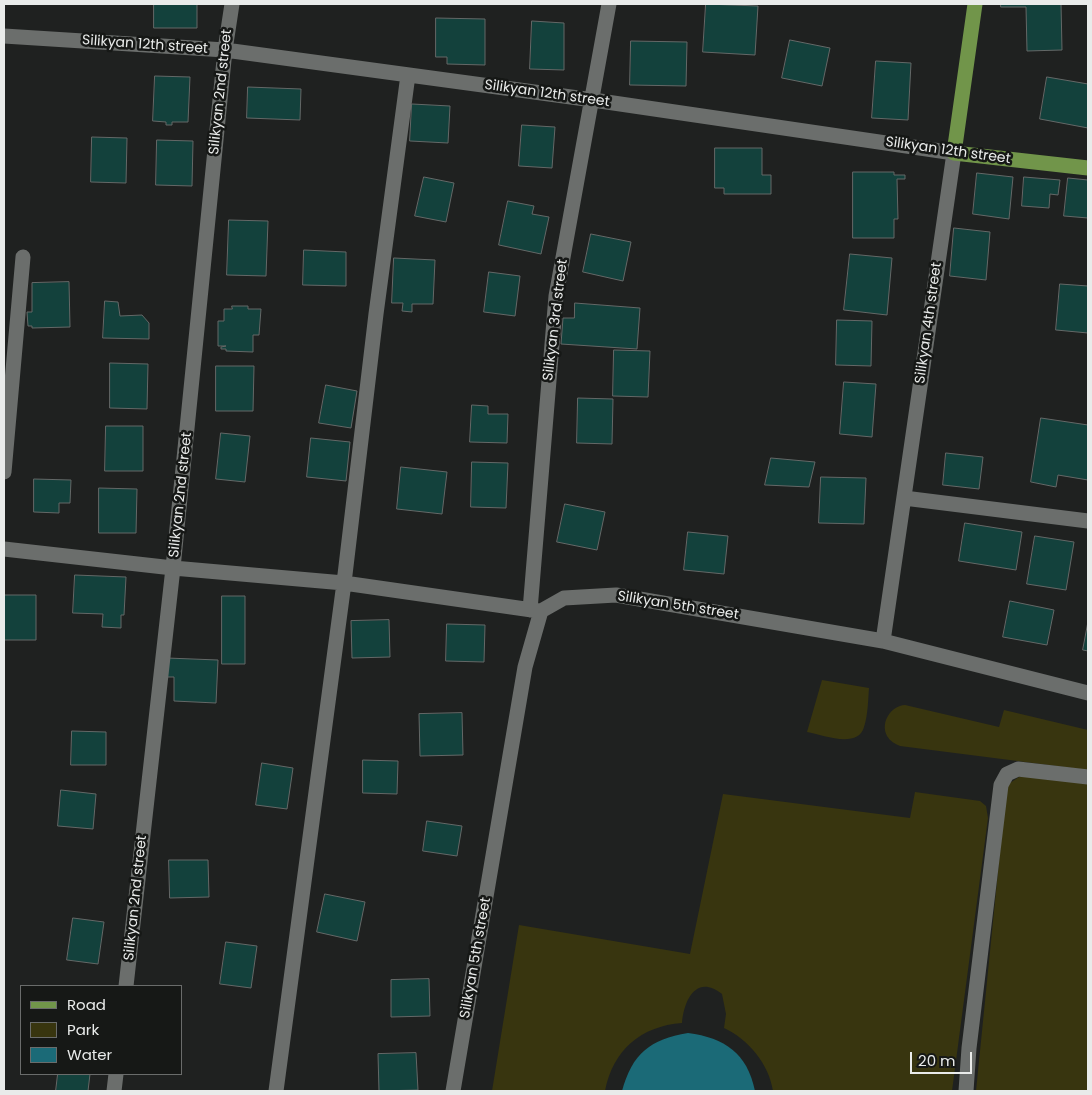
<!DOCTYPE html>
<style>
body{margin:0}
#map{position:relative;width:1092px;height:1095px;overflow:hidden;background:#1f2120;font-family:Poppins,sans-serif}
canvas{display:block}
.frame{position:absolute;inset:0;border:5px solid #e9ebea;pointer-events:none}
.legend{position:absolute;left:20px;top:985px;width:162px;height:90px;box-sizing:border-box;background:#161816;border:1px solid #6a6c6b;margin:0;padding:6px 9px;list-style:none;font-size:15px;color:#e9ebea}
.legend li{display:flex;align-items:center;gap:10px;height:25px}
.legend b{width:25px;border:1px solid #6a6c6b}
.scale{position:absolute;left:910px;top:1052px;width:62px;height:22px;box-sizing:border-box;border:2px solid #e9ebea;border-top:0;padding-left:6px;font-size:15px;line-height:18px;white-space:nowrap;color:#e9ebea;-webkit-text-stroke:4px #161816;paint-order:stroke}
</style>
<div id="map">
<canvas width="1092" height="1095"></canvas>
<div class="frame"></div>
<ul class="legend">
<li><b style="height:6px;background:#71954a"></b>Road</li>
<li><b style="height:14px;background:#38350f"></b>Park</li>
<li><b style="height:14px;background:#1b6a77"></b>Water</li>
</ul>
<div class="scale">20 m</div>
</div>
<script>
const c = document.querySelector('canvas').getContext('2d');
c.lineJoin = 'round';
function paint(path, color) { c.fillStyle = color; c.fill(path, 'evenodd'); }
function strokePath(path, color, width, dash) { c.strokeStyle = color; c.lineWidth = width; c.lineCap = dash ? 'butt' : 'round'; c.setLineDash(dash || []); c.stroke(path); }
function drawText(font, color, halo, rows, align = 'center') {
  c.font = font + ' Poppins,sans-serif'; c.lineWidth = 5; c.setLineDash([]); c.textBaseline = 'middle'; c.strokeStyle = halo; c.fillStyle = color; for (const [text, x, y, turn = 0] of rows) {
    c.save(); c.translate(x, y); c.rotate((+turn || 0) * Math.PI / 180); c.textAlign = isNaN(turn) ? turn : align; if (halo) c.strokeText(text, 0, 0); c.fillText(text, 0, 0); c.restore();
  }
}
paint(new Path2D(`
 M822 680 869 688C868 701 868 715 864 727 858 749 823 735 807 732Z
 M905 705 999 727 1004 710 1088 730V770L900 746C895 744 890 741 887 736 880 722 891 706 905 705Z
 M1019 777H1033L1088 784V1091H976L1005 802 1007 785Z
 M915 792 980 801 986 806 988 818 952 1091H773C769 1064 748 1039 724 1028L726 1014 722 994C697 974 684 999 682 1023 641 1026 613 1050 605 1091H492L519 925 690 954 723 794 910 818Z`), '#38350f');
paint(new Path2D(`
 M688 1033C725 1038 747 1053 755 1091H622C632 1054 650 1039 688 1033Z`), '#1b6a77');
const building = new Path2D(`
 M154 4H197V28H154Z
 M706 4 758 6 755 55 703 52Z
 M1001 4H1061L1062 50 1027 51 1026 7H1001Z
 M436 18 485 19V65L447 64V57H436Z
 M532 21 564 23V70L530 69Z
 M790 40 830 48 822 86 782 78Z
 M631 41 687 42 686 86 630 85Z
 M876 61 911 63 908 120 872 118Z
 M155 76 190 77 188 122H172V125H166V122L153 121Z
 M1047 77 1088 84V128L1040 119Z
 M248 87 301 89 300 120 247 118Z
 M412 104 450 106 448 143 410 141Z
 M522 125 555 127 552 168 519 166Z
 M92 137 127 138 126 183 91 182Z
 M157 140 193 141 192 186 156 185Z
 M715 148H762V175H771V194H724V188H715Z
 M853 172H894V175H905V179H897L898 219H894V238H853Z
 M977 173 1013 177 1009 219 973 214Z
 M424 177 454 183 446 222 415 216Z
 M1024 177 1060 180 1058 195 1050 194 1049 208 1022 206Z
 M1068 178 1088 180V218L1064 216Z
 M508 201 534 206 532 214 549 217 541 254 499 245Z
 M229 220 268 221 266 276 227 275Z
 M954 228 990 232 986 280 950 276Z
 M591 234 631 242 623 281 583 272Z
 M304 250 346 252V286L303 285Z
 M850 254 892 258 887 315 844 310Z
 M394 258 435 260 433 304H412V312L402 311 403 303H392Z
 M489 272 520 276 515 316 484 312Z
 M69 282 70 327 32 328V326H28L27 312H32V283Z
 M1060 284 1088 286V333L1056 330Z
 M105 301 118 302 120 316 142 315 149 323V339L103 338Z
 M575 303 640 308 637 349 561 344 563 318H574Z
 M232 306H248V309H261L259 335H253V352L226 351V349H221V347L226 346H218V321H224V309H232Z
 M837 320 872 321 871 366 836 365Z
 M614 350 650 351 648 397 613 396Z
 M110 363 148 364 147 409 110 408Z
 M216 366H254L253 411H216Z
 M844 382 876 384 872 437 840 434Z
 M326 385 357 391 351 428 319 423Z
 M578 398 613 399 612 444 577 443Z
 M472 405 488 406V414H508L507 443 470 442Z
 M1041 418 1088 425V480L1058 475 1056 487 1031 482Z
 M106 426H143V471H105Z
 M221 433 250 436 245 482 216 479Z
 M311 438 350 442 346 481 307 477Z
 M946 453 983 457 979 489 943 485Z
 M771 458 815 462 809 487 765 485Z
 M472 462 508 463 506 508 471 507Z
 M401 467 447 472 442 514 397 509Z
 M821 477 866 478 864 524 819 523Z
 M34 479 71 480 70 503H59V513L34 512Z
 M99 488 137 489 136 533H99Z
 M565 504 605 512 597 550 557 542Z
 M965 523 1022 532 1016 570 959 561Z
 M688 532 728 536 724 574 684 570Z
 M1035 536 1074 542 1066 590 1027 584Z
 M75 575 126 577 124 615H121V628L102 627 103 614 73 613Z
 M4 595H36V640H4Z
 M222 596H245V664H222Z
 M1010 601 1054 610 1047 645 1003 637Z
 M389 620 390 657 352 658 351 621Z
 M1088 622V651L1083 650Z
 M447 624 485 625 484 662 446 661Z
 M167 658 218 660 216 703 174 701V677H167Z
 M462 713 463 755 420 756 419 714Z
 M72 731 106 732V765H71Z
 M363 760 398 761 397 794 363 793Z
 M262 763 293 768 287 809 256 805Z
 M61 790 96 794 93 829 58 826Z
 M427 821 462 826 457 856 423 851Z
 M169 860H208L209 897 170 898Z
 M325 894 365 902 357 941 317 932Z
 M73 918 104 922 98 964 67 960Z
 M226 942 257 946 251 988 220 984Z
 M429 979 430 1016 391 1017V980Z
 M416 1053 418 1090 379 1091 378 1054Z
 M58 1074H90L88 1091H56Z`);
paint(building, '#13413c');
strokePath(building, '#646867', 1);
strokePath(new Path2D(`
 M4 36 225 50 593 100 954 153 883 641
 M4 472 23 257
 M904 498 1088 521
 M4 549 173 568 344 583 539 611
 M530 610 556 296 609 4
 M126 986 173 568 225 50 232 4
 M114 1091 116 1074
 M276 1091 344 583 376 314 408 75
 M453 1091 525 667 541 611 564 598 616 595 883 641 1088 693
 M966 1091 969 1048 1001 785 1007 774 1018 769 1088 777`), '#6b6e6c', 15);
strokePath(new Path2D(`
 M975 4 954 153 1088 168`), '#71954a', 15);
drawText('14px', '#e9ebea', '#161816', [
 ["Silikyan 12th street",145,45,4],
 ["Silikyan 2nd street",221,92,-84],
 ["Silikyan 12th street",547,94,8],
 ["Silikyan 12th street",948,151,8],
 ["Silikyan 3rd street",556,320,-83],
 ["Silikyan 4th street",929,323,-82],
 ["Silikyan 2nd street",181,495,-84],
 ["Silikyan 5th street",678,606,9],
 ["Silikyan 2nd street",136,898,-84],
 ["Silikyan 5th street",476,958,-80]
]);
</script>
